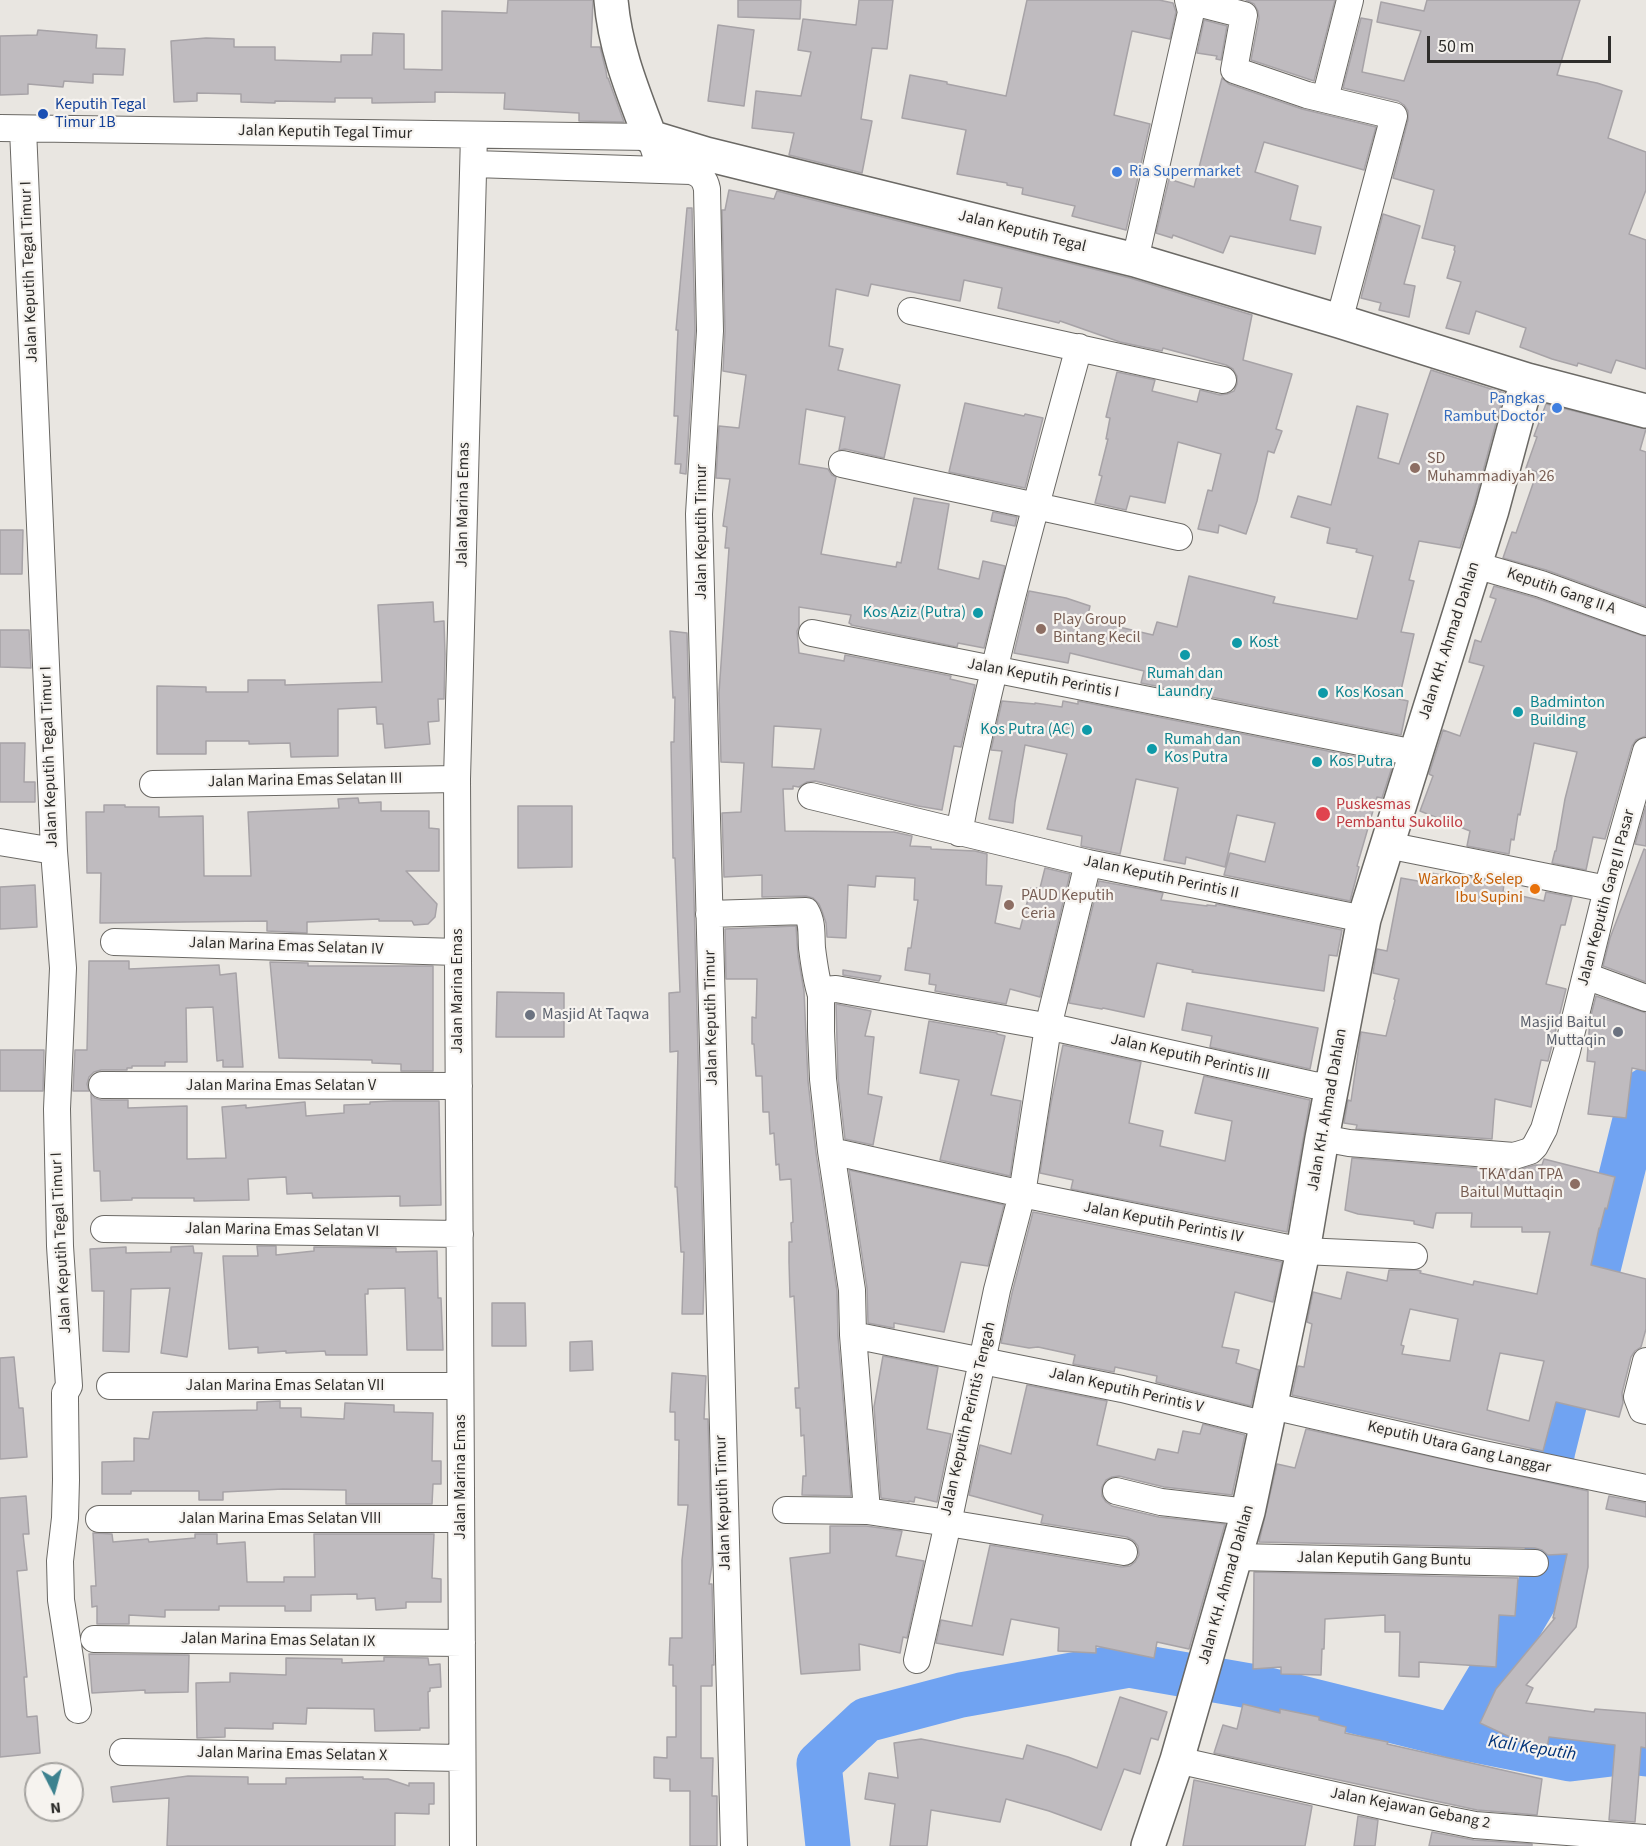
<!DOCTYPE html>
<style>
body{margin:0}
#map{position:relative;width:1646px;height:1846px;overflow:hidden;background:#e9e6e1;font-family:"Source Sans 3",sans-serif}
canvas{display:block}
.north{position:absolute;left:24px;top:1762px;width:60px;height:60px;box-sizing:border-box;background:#f6f3ef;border:2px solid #a6a4a1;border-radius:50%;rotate:174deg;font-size:16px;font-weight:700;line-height:24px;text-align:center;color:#2e2d2b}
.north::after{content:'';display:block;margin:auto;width:21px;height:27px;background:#3d828f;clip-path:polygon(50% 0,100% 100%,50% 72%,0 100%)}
.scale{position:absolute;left:1427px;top:36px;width:184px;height:27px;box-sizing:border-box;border:3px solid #2e2d2b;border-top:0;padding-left:8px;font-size:18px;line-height:21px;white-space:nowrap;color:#2e2d2b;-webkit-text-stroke:4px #f6f3ef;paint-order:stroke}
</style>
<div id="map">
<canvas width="1646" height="1846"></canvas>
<div class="north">N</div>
<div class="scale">50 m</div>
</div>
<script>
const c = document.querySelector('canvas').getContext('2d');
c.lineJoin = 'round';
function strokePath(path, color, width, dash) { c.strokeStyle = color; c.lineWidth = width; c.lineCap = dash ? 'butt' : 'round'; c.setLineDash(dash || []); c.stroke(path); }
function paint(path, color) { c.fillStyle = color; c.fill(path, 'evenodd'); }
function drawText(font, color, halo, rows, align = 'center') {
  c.font = font + ' "Source Sans 3",sans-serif'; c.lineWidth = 4.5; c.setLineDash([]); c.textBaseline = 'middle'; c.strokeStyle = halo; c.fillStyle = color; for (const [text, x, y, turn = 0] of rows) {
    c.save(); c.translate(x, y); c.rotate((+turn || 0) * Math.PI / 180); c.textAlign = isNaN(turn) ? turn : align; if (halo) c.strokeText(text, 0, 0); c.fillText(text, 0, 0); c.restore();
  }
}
strokePath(new Path2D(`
 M1454 1736 1570 1759 1628 1752 1646 1754
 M828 1846 819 1764 866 1720 961 1695 1129 1665 1261 1688 1454 1736 1536 1598 1548 1560 1544 1499 1553 1450 1640 1100 1646 1090`), '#70a3f2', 45);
const building = new Path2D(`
 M508 0H593L591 47H600L606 71 607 78H608L624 122 579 121V113L504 109 505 93 435 92V102L372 103V98H335V102L275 101V103L241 102V94L197 93V101L174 102 171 41 206 38 234 39V47H275V60L341 62V55H372L373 33 404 34V69L442 70V11L507 13Z
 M738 0H801L800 19 738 17Z
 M859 0H893L887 49 872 48 861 119 872 121 862 173 789 155 794 133 752 128 756 91 801 96 811 52 798 50 803 19 856 25Z
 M1027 0H1159L1173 3 1176 12 1170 39 1132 31 1114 115 1150 124 1126 230 1072 216 1075 206 1022 194 1023 188 1007 185V183L957 174 966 130 902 118 910 75 947 82V84L1006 96Z
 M1246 0H1335L1314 81 1251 60 1259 18 1258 11 1254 4Z
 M1427 0H1580L1557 75 1597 83 1622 91 1608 138 1646 152V190L1629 234 1646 240V369L1616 360 1611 373 1578 363 1577 366 1552 359 1520 347 1526 328 1476 311 1469 334 1446 328 1461 282 1447 278 1455 251 1454 250 1455 246 1422 238 1434 190 1393 178 1408 120V111L1404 105 1398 101 1343 88 1361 18 1372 20 1362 72 1404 81 1421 31 1377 22 1381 2 1424 11Z
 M1204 20 1227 26 1221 60 1216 59 1217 56 1197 53Z
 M718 25 754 30 744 106 708 101Z
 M38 30 97 35 96 48 125 49 123 75 93 74V83L64 81 63 87 28 84V94L0 95V36L37 35Z
 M1222 78 1229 84 1302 109 1376 127 1364 170 1264 142 1255 172 1298 186 1290 220 1321 227 1315 254 1230 236 1223 253 1173 235 1172 238 1156 233 1169 179 1194 187Z
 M729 190 774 199 777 191 1130 278 1252 315 1243 360 1292 374 1276 429 1282 431 1274 453 1268 451 1257 501 1246 534 1219 525 1218 533 1198 529 1208 490 1212 491 1221 454 1178 442 1165 503 1130 496 1126 510 1095 503 1102 476 1099 475 1108 439H1106L1110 418 1106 417 1117 372 1155 380 1152 391 1197 402 1200 390 1220 395 1227 394 1234 391 1237 384V376L1233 369 1226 365 1163 348 1162 351 1120 342 1060 321 1059 323 998 308 1002 288 964 280 960 301 871 284 868 296 836 289 829 346 843 349 838 370 900 385 884 458 845 449 839 450 845 417 806 409 799 464 828 469 832 475 836 477 821 554 896 567 897 562 901 563 914 498 949 504 938 569 979 579 983 561 1005 566 984 648 958 643 957 647 851 625V624L849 623 851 615 799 607V627L797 631 799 653 844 661 845 655 951 676 950 679 975 685 961 747 954 746 942 810 918 806 815 781 807 782 799 787 793 786V789H783L785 831 894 832 912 836 910 846 931 847V849L975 851 987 854 986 885 1002 886 995 923 1020 929 1031 888H1040L1045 868 1070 874 1040 997 1010 989 1006 1004 935 991 936 985 929 984 930 974 905 970 908 948H911L918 900H914L915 878 876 876 875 887 848 885 846 938 827 937 826 923 822 911 819 904 813 898 806 896 762 897V875L724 877 722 813 741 812 744 763 721 762 719 693 729 548H725L727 527 723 526 730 479 716 478 719 426 739 428 746 375 723 371 725 331 722 210H725ZM774 726 821 729 814 769 772 767Z
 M687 208H692L695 331 686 474 680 473 681 464H675L678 416H674L678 330H676Z
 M1383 214 1420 226 1404 284 1415 286 1409 317 1379 310 1381 303 1361 298Z
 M1431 370 1504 393 1474 505 1460 548 1419 541 1409 580 1414 581 1401 632 1414 634 1399 699 1408 701 1401 735 1141 683 1144 671 1070 653 1068 663 1014 653 1029 591 1066 598 1090 606 1088 615 1095 617 1094 621 1153 635 1157 622 1177 627 1189 576 1275 597 1273 603 1357 619 1373 556 1356 552 1357 549 1327 543 1330 528 1291 517 1298 496 1331 505 1357 406 1388 414 1378 458 1399 464Z
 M965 403 1024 416 1025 414 1043 418 1025 488 949 472Z
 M1546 404 1646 429 1640 450 1646 452V606L1546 570 1503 558 1512 532 1516 533 1537 472 1526 468 1537 437 1534 436Z
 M993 512 1017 517 1015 526 991 521Z
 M0 530H23L22 574H0Z
 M1494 586 1536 598 1646 637V736L1636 740 1632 746 1605 839 1593 837 1586 870 1552 863 1555 851H1556L1565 799 1577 752 1534 743 1520 815 1518 814 1514 840 1511 839 1509 854 1467 846 1470 831 1420 811 1433 776 1429 774 1443 730 1460 736 1484 666 1469 662 1475 640 1481 642 1496 599 1490 597Z
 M433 602 434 622 444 621 445 654 444 699H438L439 721 428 722 430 744 385 748 383 724H377L376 707 338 709V756L291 757 290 743 249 744V741H206V754H157V686L206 687V692H248V680H285V685L382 682 378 605Z
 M0 630H29L31 668 0 667Z
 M670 631 687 633 704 1279 703 1314H682L684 1252H681L677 1187H675L678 1051 670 1052 669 993 680 992 675 858H673L671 742H674L675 697 673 698Z
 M1002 701 1035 704V703L1062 707 1063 701 1078 704V701L1393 764 1382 798 1377 797 1357 866 1359 867 1350 901 1224 875 1230 853 1265 862 1275 823 1237 815 1225 867 1186 857 1185 864 1164 860 1178 788 1136 779 1120 854 1081 846 1082 836 1047 829 1067 754 1025 745 1015 802 1013 823 989 819 1002 751 991 750Z
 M0 743H25L24 782H35V802H0Z
 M358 798 359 803 381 802V811H429V828L439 829V871H406L437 904 435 917 428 924 414 925 412 921H379V919L307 922V933L267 931V921L100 923 101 873H87L86 812H104V805H125V807H159V817L203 816 204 876H251L248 812 339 808 338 799Z
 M518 806H572V867L518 868Z
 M1646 806V846L1635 844Z
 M1644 849 1646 850V982L1603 966 1610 938Z
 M1431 873 1462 879V875L1504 884 1503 892 1544 901 1546 892 1572 897 1565 925H1561L1546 984 1566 989 1548 1061 1541 1060 1531 1107 1495 1099 1492 1139 1356 1129 1357 1125 1344 1123 1348 1100 1351 1101 1361 1032 1386 1036 1395 1000 1394 999 1399 979 1373 973 1377 949 1387 951 1401 878 1429 883Z
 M1099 881 1163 893 1161 900 1207 906V905L1216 906V904L1342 930 1337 956 1329 955 1324 991 1192 972 1193 970 1157 963 1144 1017 1103 1008 1102 1009 1069 1003Z
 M35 885 37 927 0 929V887Z
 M796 926 798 956 804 991 808 1081 816 1153 837 1291 838 1336 851 1496 802 1495 803 1476H806L804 1435 801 1436 800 1408H796L795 1388H799L794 1296 790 1297 789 1262V1242H792L791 1223 793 1222 791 1179 780 1180 779 1164 776 1165 774 1133 770 1134 769 1112H763L762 1076H756L754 1044H752V1017L756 1018 757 979H726L725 929Z
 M89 961H129V969L219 965 220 975 236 973 243 1067H223V1060L217 1061 213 1007 186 1008 187 1062H165V1066H132V1068H127V1070H101L94 1072 89 1077 87 1084 89 1091H73L75 1050H87Z
 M270 962 308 963V966H433V1071H401V1064L372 1063V1060L279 1058Z
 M843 970 881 976 879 981 843 975Z
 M497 992 564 993V1037H496Z
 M1596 996 1646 1013V1071L1632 1068 1626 1118 1588 1114 1595 1062 1587 1061 1590 1019Z
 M1187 1003 1318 1028 1310 1069 1210 1047 1212 1036 1182 1030Z
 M836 1004 871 1011 865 1036 874 1037 868 1094 882 1097 873 1145 845 1139 838 1078Z
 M929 1021 997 1033V1034L1005 1036 991 1095 1021 1101 1010 1176 940 1160 959 1080 920 1073Z
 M1063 1045 1141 1062 1129 1123 1163 1131 1160 1146 1225 1161 1232 1121 1195 1113 1204 1076 1310 1100 1287 1232 1071 1189 1073 1180 1040 1173 1051 1103Z
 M0 1050H44L43 1091H0Z
 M91 1094 95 1098 101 1100H128V1108L187 1106V1159L226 1158 222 1107 246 1105V1108L305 1102 306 1116 344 1113V1105L370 1104V1102L393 1101H439L441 1205 400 1206V1196L313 1198 312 1193 287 1194 286 1177 248 1179 249 1200 194 1201V1198H132V1200L101 1201 100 1171H94Z
 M1352 1158 1513 1171 1535 1165H1542L1544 1159 1615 1177 1607 1209 1605 1208 1600 1228H1599L1591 1265 1646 1279V1329L1641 1347 1635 1351 1631 1357 1622 1393 1623 1403 1619 1417 1556 1402 1543 1451 1292 1395 1298 1366 1304 1367 1312 1324 1307 1322 1313 1292 1341 1299 1347 1272 1387 1281 1389 1270H1416L1421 1271 1420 1273 1473 1285 1474 1281 1537 1294 1550 1232H1522V1227H1471L1472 1213H1436L1433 1228 1414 1224V1221L1358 1214 1345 1210ZM1410 1309 1458 1319 1450 1361 1402 1354 1404 1346 1401 1345ZM1500 1353 1544 1361 1529 1421 1487 1410Z
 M849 1170 1004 1205 988 1266 961 1262 944 1332 894 1323V1328L868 1323 867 1288Z
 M1033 1212 1282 1262 1273 1302 1235 1292 1222 1347 1239 1350 1236 1363 1259 1370 1251 1406 1156 1382 1157 1376 1115 1367 1114 1372 1073 1364 1075 1355 1038 1347 1029 1348 1001 1343 1012 1293Z
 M193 1246 194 1253H202L187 1357 161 1353 170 1288 131 1289 129 1352 103 1351 104 1291H92L90 1249 126 1247V1253L171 1252V1247Z
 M257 1246H276V1255L314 1251V1247L396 1248V1252L437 1251 438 1298H441L443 1350H407L405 1288 368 1289V1294H365L367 1355H326L325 1351 286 1353V1351L258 1353V1347L229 1349 223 1256H258Z
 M492 1303H525L526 1346H492Z
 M592 1341 593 1370 570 1371V1342Z
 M883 1356 938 1367 927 1429 951 1434 937 1502 915 1497 914 1502 909 1501V1502L881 1498 874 1407Z
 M14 1357 19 1408H23L27 1457 0 1459V1358Z
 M672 1373 706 1376 704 1419H708L712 1565 709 1584H712L714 1665H712V1686H701V1758H713L712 1796H717V1846H690V1791H670V1779L654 1778V1757L667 1758V1737H676V1686H673V1665H669L670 1638H682V1560L688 1505H678L679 1440H675V1412H670Z
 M1027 1385 1107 1401 1097 1445 1155 1460 1158 1449 1178 1453 1183 1431 1200 1434 1203 1424 1245 1435 1232 1495 1164 1487 1119 1476 1112 1477 1106 1480 1102 1487V1496L1106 1502 1112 1506 1159 1517 1225 1524 1189 1649 1157 1642 1154 1658 1096 1646V1653L1058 1651 1059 1628 1011 1619 1003 1655 936 1643 941 1620 972 1626 990 1545 1122 1567 1130 1566 1135 1562 1139 1555 1138 1546 1134 1541 1127 1537 1041 1523 1043 1515 969 1495 980 1445 1011 1454Z
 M280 1401V1408H301V1417L344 1419 345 1403 394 1405V1412L433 1413 432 1461H441V1484H433L432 1504H346V1490L283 1489 223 1492V1500H199V1491H131V1494H102V1462L134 1461V1438L149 1439 153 1412 257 1410V1402Z
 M1306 1429 1588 1491V1567L1576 1627 1526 1685 1533 1688 1526 1703 1594 1712 1595 1709 1646 1713V1748L1641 1747 1635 1822 1609 1820 1615 1745 1549 1737 1546 1754 1480 1723 1496 1689 1555 1618H1553L1567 1554 1548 1555 1542 1550 1535 1548 1259 1542 1277 1464 1295 1468Z
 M26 1496 29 1534H23L27 1570 17 1571 27 1677H24L27 1717 37 1716 40 1753 0 1757V1498Z
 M1609 1496 1646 1503V1517L1606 1509Z
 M830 1526H866L902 1531 896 1556 924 1561 907 1638 903 1637 900 1653 859 1644 860 1670 801 1674 790 1558 830 1553Z
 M93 1533 112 1534 113 1542 148 1539 149 1542 195 1538V1534H217V1544L245 1542 247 1582H284V1577H315L314 1534H434L432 1578 441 1579V1602H406V1608L376 1610 375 1598 357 1599V1594L311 1595V1611H285V1606H219V1610H165V1617L129 1615V1624H97V1606L92 1607 91 1586H96Z
 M1254 1572 1518 1578 1515 1616 1499 1615 1496 1667 1419 1662V1677L1399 1676 1400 1632H1385V1615L1325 1619 1324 1649H1322L1321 1675 1281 1674V1667L1253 1669Z
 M89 1654 189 1655 188 1692 145 1693V1690L92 1693Z
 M384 1657 428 1658 429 1665 440 1664 441 1687 430 1688V1691L428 1692 429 1728H420V1730L375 1731 374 1709 307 1708 306 1724 273 1723V1729L225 1728V1737L197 1738 196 1683 230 1682V1673L286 1675V1658L342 1659V1663L384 1661Z
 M1120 1697 1167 1712 1158 1740 1151 1738 1140 1774 1124 1769 1101 1830 1049 1811 1006 1799 1000 1822 931 1810 927 1846H890L895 1804 865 1799 869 1773 898 1778 894 1743 921 1739 1023 1759 1027 1745 1068 1757 1097 1768Z
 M1243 1704 1280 1713V1709L1319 1717V1720L1346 1727 1345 1733 1388 1742 1387 1744 1542 1779 1537 1815 1477 1810 1214 1753 1223 1725 1237 1729Z
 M188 1776 248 1777V1784H286V1778L363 1777V1779H388L409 1786V1783H434V1804H429V1814L395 1813V1846H167L169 1798 113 1802 111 1787Z
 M1194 1780 1312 1806 1305 1846H1183Z
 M1358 1816 1378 1820 1375 1846H1354Z
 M1432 1832 1474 1840 1532 1844V1846H1429Z`);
paint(building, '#bfbbbf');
strokePath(building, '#a7a3a7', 1.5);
const street = new Path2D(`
 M1189 1 1244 15 1234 70 1307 95 1394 116 1339 321
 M1325 99 1350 0
 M0 128 650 137 655 152
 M23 129 54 851 63 968 57 1109 60 1246 69 1386 65 1393V1400L66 1480 65 1518 60 1561 61 1600 78 1710
 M474 164 691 171C701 174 705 179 707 189L710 331 699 514 734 1846
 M1135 260 1191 12 1188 0
 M911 311 1223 380
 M842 464 1179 537
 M1475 565 1541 584 1646 622
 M812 633 1415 753
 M153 784 457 779
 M811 796 1088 863 1364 919
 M959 833C990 669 1035 508 1079 347
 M0 842 54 851
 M1387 845 1607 889
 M709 914 806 911C813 923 811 935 812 948 814 964 816 980 821 995
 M114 942 458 952
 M1586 976 1646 998
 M102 1085 459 1086
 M1322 1138 1349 1143 1514 1156 1530 1151 1535 1146 1544 1129 1567 1051 1607 889 1646 751
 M831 1151 1022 1194 1303 1251 1414 1256
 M104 1229 460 1234
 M853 1335 1122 1389 1267 1425
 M1646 1361 1637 1397 1642 1410 1646 1411
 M110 1386H460
 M1272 1406 1483 1454 1646 1488
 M1116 1491 1161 1502 1248 1512
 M786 1510 867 1511 948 1523 997 1290 1022 1194 1048 1027 1088 863
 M867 1511 853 1335 852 1290 831 1151 823 1079 821 1031V995L823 990 836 989 1056 1028 1313 1085 1333 1086
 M99 1519H461
 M1234 1557 1535 1563
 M94 1639 462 1643
 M917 1660 948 1523 1124 1552
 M123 1752 462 1758
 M1177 1760 1410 1812 1475 1825 1646 1838
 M463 1846 457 779 474 135`);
const secondary = new Path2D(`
 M611 0C615 49 633 92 650 137L706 154 1135 260 1339 321 1527 380 1646 411
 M1148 1846 1177 1760 1248 1512 1303 1251 1322 1138 1364 919 1492 510 1527 380`);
strokePath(street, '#6b6965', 28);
strokePath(secondary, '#6b6965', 36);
strokePath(street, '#fff', 26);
strokePath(secondary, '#fff', 33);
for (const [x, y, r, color] of [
 [43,114,6,"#1a4fb4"],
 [1117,172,6,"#3f7fe0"],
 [1557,408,6,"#3f7fe0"],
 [1415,468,6,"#8d6e63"],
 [978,613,6,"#0f9aa8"],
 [1041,629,6,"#8d6e63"],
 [1237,643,6,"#0f9aa8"],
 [1185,655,6,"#0f9aa8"],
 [1323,693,6,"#0f9aa8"],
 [1518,712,6,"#0f9aa8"],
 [1087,730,6,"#0f9aa8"],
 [1152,749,6,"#0f9aa8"],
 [1317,762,6,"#0f9aa8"],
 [1323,814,8,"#e0444e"],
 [1535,889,6,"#e8710a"],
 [1009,905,6,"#8d6e63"],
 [530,1015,6,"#6b7280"],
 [1618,1032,6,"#6b7280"],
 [1575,1184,6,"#8d6e63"]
]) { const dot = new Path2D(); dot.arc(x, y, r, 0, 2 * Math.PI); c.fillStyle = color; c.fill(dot); strokePath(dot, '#f6f3ef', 2); }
drawText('16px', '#164399', '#f6f3ef', [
 ["Keputih Tegal",55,105],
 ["Timur 1B",55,123]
], 'left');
drawText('16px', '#2e2d2b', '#f6f3ef', [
 ["Jalan Keputih Tegal Timur",325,133,1],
 ["Jalan Keputih Tegal",1022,232,14],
 ["Jalan Keputih Tegal Timur I",30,272,-92],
 ["Jalan Marina Emas",464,505,-89],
 ["Jalan Keputih Timur",702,532,-90],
 ["Keputih Gang II A",1561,592,19],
 ["Jalan KH. Ahmad Dahlan",1450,641,-72],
 ["Jalan Keputih Perintis I",1043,679,11],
 ["Jalan Keputih Tegal Timur I",50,757,-92],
 ["Jalan Marina Emas Selatan III",305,781,-1],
 ["Jalan Keputih Perintis II",1161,878,12],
 ["Jalan Keputih Gang II Pasar",1607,898,-75],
 ["Jalan Marina Emas Selatan IV",286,947,2],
 ["Jalan Marina Emas",458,991,-90],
 ["Jalan Keputih Timur",712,1018,-91],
 ["Jalan Keputih Perintis III",1190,1058,13],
 ["Jalan Marina Emas Selatan V",281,1086],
 ["Jalan KH. Ahmad Dahlan",1328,1110,-80],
 ["Jalan Keputih Perintis IV",1163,1223,11],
 ["Jalan Marina Emas Selatan VI",282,1231,1],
 ["Jalan Keputih Tegal Timur I",62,1243,-93],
 ["Jalan Marina Emas Selatan VII",285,1386],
 ["Jalan Keputih Perintis V",1126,1391,13],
 ["Jalan Keputih Perintis Tengah",969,1419,-77],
 ["Keputih Utara Gang Langgar",1459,1448,13],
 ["Jalan Marina Emas",461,1477,-90],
 ["Jalan Keputih Timur",724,1503,-92],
 ["Jalan Marina Emas Selatan VIII",280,1519],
 ["Jalan Keputih Gang Buntu",1384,1560,1],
 ["Jalan KH. Ahmad Dahlan",1227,1585,-74],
 ["Jalan Marina Emas Selatan IX",278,1641,1],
 ["Jalan Marina Emas Selatan X",292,1755,1],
 ["Jalan Kejawan Gebang 2",1410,1809,11]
]);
drawText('16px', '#366cbe', '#f6f3ef', [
 ["Ria Supermarket",1129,172],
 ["Pangkas",1545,399,"right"],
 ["Rambut Doctor",1545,417,"right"]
], 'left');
drawText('16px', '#785e54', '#f6f3ef', [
 ["SD",1427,459],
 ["Muhammadiyah 26",1427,477],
 ["Play Group",1053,620],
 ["Bintang Kecil",1053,638],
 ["PAUD Keputih",1021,896],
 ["Ceria",1021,914],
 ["TKA dan TPA",1563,1175,"right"],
 ["Baitul Muttaqin",1563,1193,"right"]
], 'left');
drawText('16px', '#0d838f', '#f6f3ef', [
 ["Kos Aziz (Putra)",966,613,"right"],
 ["Kost",1249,643],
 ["Rumah dan",1185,674,"center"],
 ["Laundry",1185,692,"center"],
 ["Kos Kosan",1335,693],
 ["Badminton",1530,703],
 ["Building",1530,721],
 ["Kos Putra (AC)",1075,730,"right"],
 ["Rumah dan",1164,740],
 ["Kos Putra",1164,758],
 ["Kos Putra",1329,762]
], 'left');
drawText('16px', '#be3a42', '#f6f3ef', [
 ["Puskesmas",1336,805],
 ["Pembantu Sukolilo",1336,823]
], 'left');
drawText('16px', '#c56008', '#f6f3ef', [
 ["Warkop & Selep",1523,880],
 ["Ibu Supini",1523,898]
], 'right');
drawText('16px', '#5b616d', '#f6f3ef', [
 ["Masjid At Taqwa",542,1015],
 ["Masjid Baitul",1606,1023,"right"],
 ["Muttaqin",1606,1041,"right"]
], 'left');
drawText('italic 18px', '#033479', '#f6f3ef', [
 ["Kali Keputih",1532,1749,9]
]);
</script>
